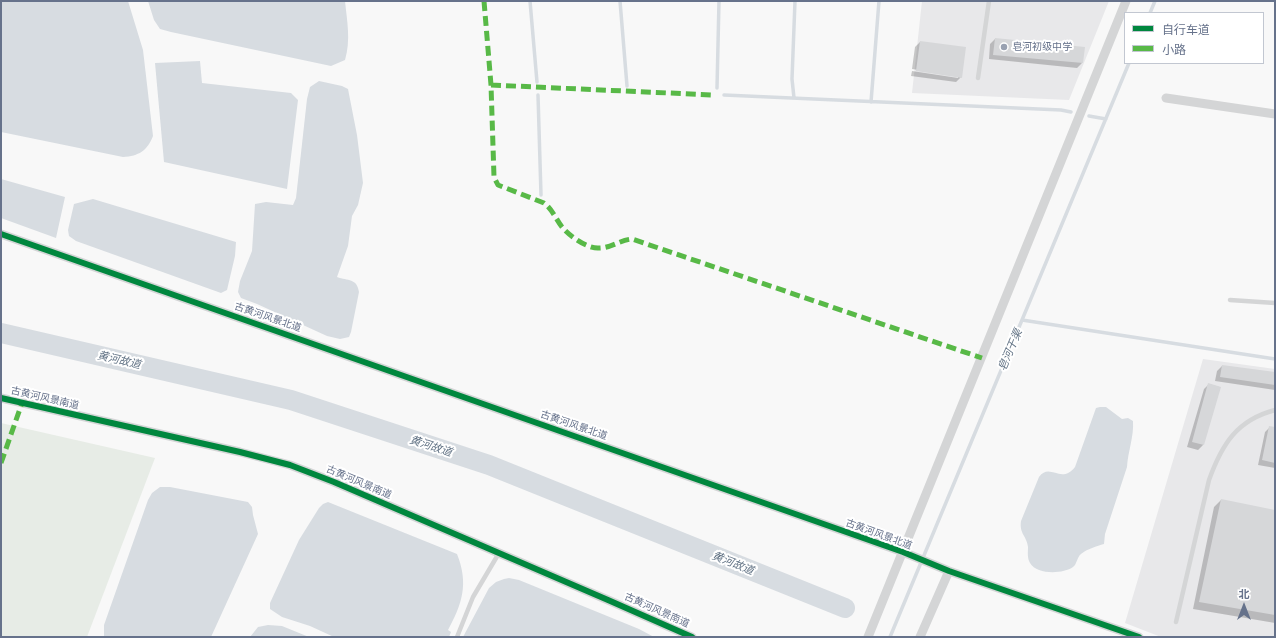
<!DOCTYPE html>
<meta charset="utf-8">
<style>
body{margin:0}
#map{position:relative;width:1276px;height:638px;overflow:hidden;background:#f8f8f8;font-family:Ubuntu,"Noto Sans SC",sans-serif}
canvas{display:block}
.frame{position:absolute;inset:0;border:2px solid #66728b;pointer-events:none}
.legend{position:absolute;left:1124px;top:12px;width:140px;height:52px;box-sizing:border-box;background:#fff;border:1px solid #c2c7d1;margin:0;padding:5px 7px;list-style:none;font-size:12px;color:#66728b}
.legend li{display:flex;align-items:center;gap:8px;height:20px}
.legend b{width:20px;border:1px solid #c2c7d1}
.north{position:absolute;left:1224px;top:586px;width:40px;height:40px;-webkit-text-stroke:3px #fff;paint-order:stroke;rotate:0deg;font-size:11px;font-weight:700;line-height:16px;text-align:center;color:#66728b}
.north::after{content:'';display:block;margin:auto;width:14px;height:18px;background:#66728b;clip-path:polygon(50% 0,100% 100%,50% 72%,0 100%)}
</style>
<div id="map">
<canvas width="1276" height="638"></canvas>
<div class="frame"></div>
<ul class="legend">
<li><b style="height:5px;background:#00873e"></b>自行车道</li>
<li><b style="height:5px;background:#58b947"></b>小路</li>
</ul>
<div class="north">北</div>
</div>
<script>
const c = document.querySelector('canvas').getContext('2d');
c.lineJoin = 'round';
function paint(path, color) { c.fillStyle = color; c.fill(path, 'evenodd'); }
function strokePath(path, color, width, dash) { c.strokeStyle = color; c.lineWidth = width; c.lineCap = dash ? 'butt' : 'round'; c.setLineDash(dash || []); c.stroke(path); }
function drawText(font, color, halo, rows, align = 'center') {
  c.font = font + ' Ubuntu,"Noto Sans SC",sans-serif'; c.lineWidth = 4; c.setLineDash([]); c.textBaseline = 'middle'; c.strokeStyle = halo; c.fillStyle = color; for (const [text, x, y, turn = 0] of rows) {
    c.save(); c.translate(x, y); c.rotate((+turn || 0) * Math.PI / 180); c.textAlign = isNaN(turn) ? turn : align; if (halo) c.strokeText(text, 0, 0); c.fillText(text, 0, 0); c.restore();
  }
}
paint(new Path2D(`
 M922 1H1109L1069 100 912 93Z
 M1203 359 1275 369V637H1161L1125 623Z`), '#e8e8ea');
paint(new Path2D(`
 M1 423 155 458 87 637H1Z`), '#e7ece6');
paint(new Path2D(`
 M1 1H128L143 50 153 136C147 151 139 156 123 157L1 132Z
 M148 1H345C347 21 351 40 345 60L331 66 171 32 160 29 154 20Z
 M200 61 202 83 291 93 298 100 287 189 164 162 155 63Z
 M319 81 342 86 348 89 357 135 363 183 358 205 352 216 348 246 337 277C348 281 357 278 359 292L351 332 349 337 340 339 327 336 257 304 241 298 238 292 240 281 252 251 255 204 266 202 293 205 296 198 307 99 310 87Z
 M1 179 65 197 56 238 1 218Z
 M93 199 236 242 235 256 227 290 221 293 76 241 69 236 68 230 74 204Z
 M1100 407H1106L1122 419 1128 418 1133 421C1134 437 1128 451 1127 467L1105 534 1104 544C1097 546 1087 549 1081 554 1077 557 1077 564 1073 567 1063 574 1037 575 1030 563 1027 558 1028 552 1028 547 1027 536 1019 534 1021 521L1039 477C1050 462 1061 485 1075 467L1096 408Z
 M160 487H170L248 502 252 507 253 515 258 534 211 637H104V625L148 500 152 493Z
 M328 502 457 554C469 584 462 604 448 630L451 632 449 637H334L310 626 282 617 270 609V603L299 540 319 508 323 504Z
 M509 578 519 580 639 629 654 637H463L489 588 496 582 504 579Z
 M268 625 282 626 309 637H250L258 627Z`), '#d7dce1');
paint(new Path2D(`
 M995 39 1084 48 1082 63 1077 68 989 59 990 44Z
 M920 42 961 77 956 82 911 76 912 71 958 78V76L912 69 915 47Z
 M1222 366 1275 373V390L1215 381 1217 371Z
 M1209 384 1219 387 1203 445 1198 450 1187 447 1204 389Z
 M1270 427 1275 428V468L1258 465 1265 432Z
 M1221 500 1275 511V623L1193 609 1214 507Z`), '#0003');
strokePath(new Path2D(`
 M530 1 537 82
 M620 1 627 86
 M1150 13 1155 1
 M717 88 719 1
 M538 95 541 195
 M724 95 1061 110 1071 112
 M794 98 792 79 795 1
 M871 102 879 1
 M1089 116 1106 119
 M1022 320 1275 359
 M890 637 1129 63`), '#d7dce1', 3.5);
strokePath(new Path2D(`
 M1 333 291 400 489 465 845 608`), '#d7dce1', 20);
paint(new Path2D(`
 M995 38 1085 47 1083 63 993 55Z
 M920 41 966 47 962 78 916 71Z
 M1222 365 1275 372V385L1220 377Z
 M1208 383 1221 387 1204 445 1192 442Z
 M1269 426 1275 427V463L1262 460Z
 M1221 499 1275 510V615L1199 602Z`), '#d6d7d9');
strokePath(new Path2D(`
 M978 78 989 1
 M1230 300 1275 303
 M1176 622 1209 480C1222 444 1237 420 1275 410
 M457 637 473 597 499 553`), '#d4d5d6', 4.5);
strokePath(new Path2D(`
 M1166 98 1275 114
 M1 234 903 552 949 571 1139 637
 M1 398 240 452 290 465 334 482 608 600 692 637
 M868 637 1126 1
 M920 637 949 571`), '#d4d5d6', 9);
strokePath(new Path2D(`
 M484 1 491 85 494 177 498 185 544 203C552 209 556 219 562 227 569 236 588 249 599 248 611 248 620 240 632 239L982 358
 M491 85 713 95
 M1 463 22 403`), '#58b947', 5, [10, 5]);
strokePath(new Path2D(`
 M1 234 903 552 949 571 1139 637
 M1 398 240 452 290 465 334 482 608 600 692 637`), '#00873e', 6);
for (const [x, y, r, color] of [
 [1004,47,4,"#99a1b1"]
]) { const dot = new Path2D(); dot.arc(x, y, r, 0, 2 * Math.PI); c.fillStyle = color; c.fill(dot); strokePath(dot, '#fff', 1.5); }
drawText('10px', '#66728b', '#fff', [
 ["皂河初级中学",1012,47]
], 'left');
drawText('10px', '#66728b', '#fff', [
 ["古黄河风景北道",268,317,19],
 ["古黄河风景南道",45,398,13],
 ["古黄河风景北道",574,425,19],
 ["古黄河风景南道",359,482,23],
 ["古黄河风景北道",879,534,20],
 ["古黄河风景南道",657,610,24]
]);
drawText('italic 11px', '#627385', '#fff', [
 ["皂河干渠",1010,350,-67],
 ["黄河故道",119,360,13],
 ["黄河故道",431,446,18],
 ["黄河故道",733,563,22]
]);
</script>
